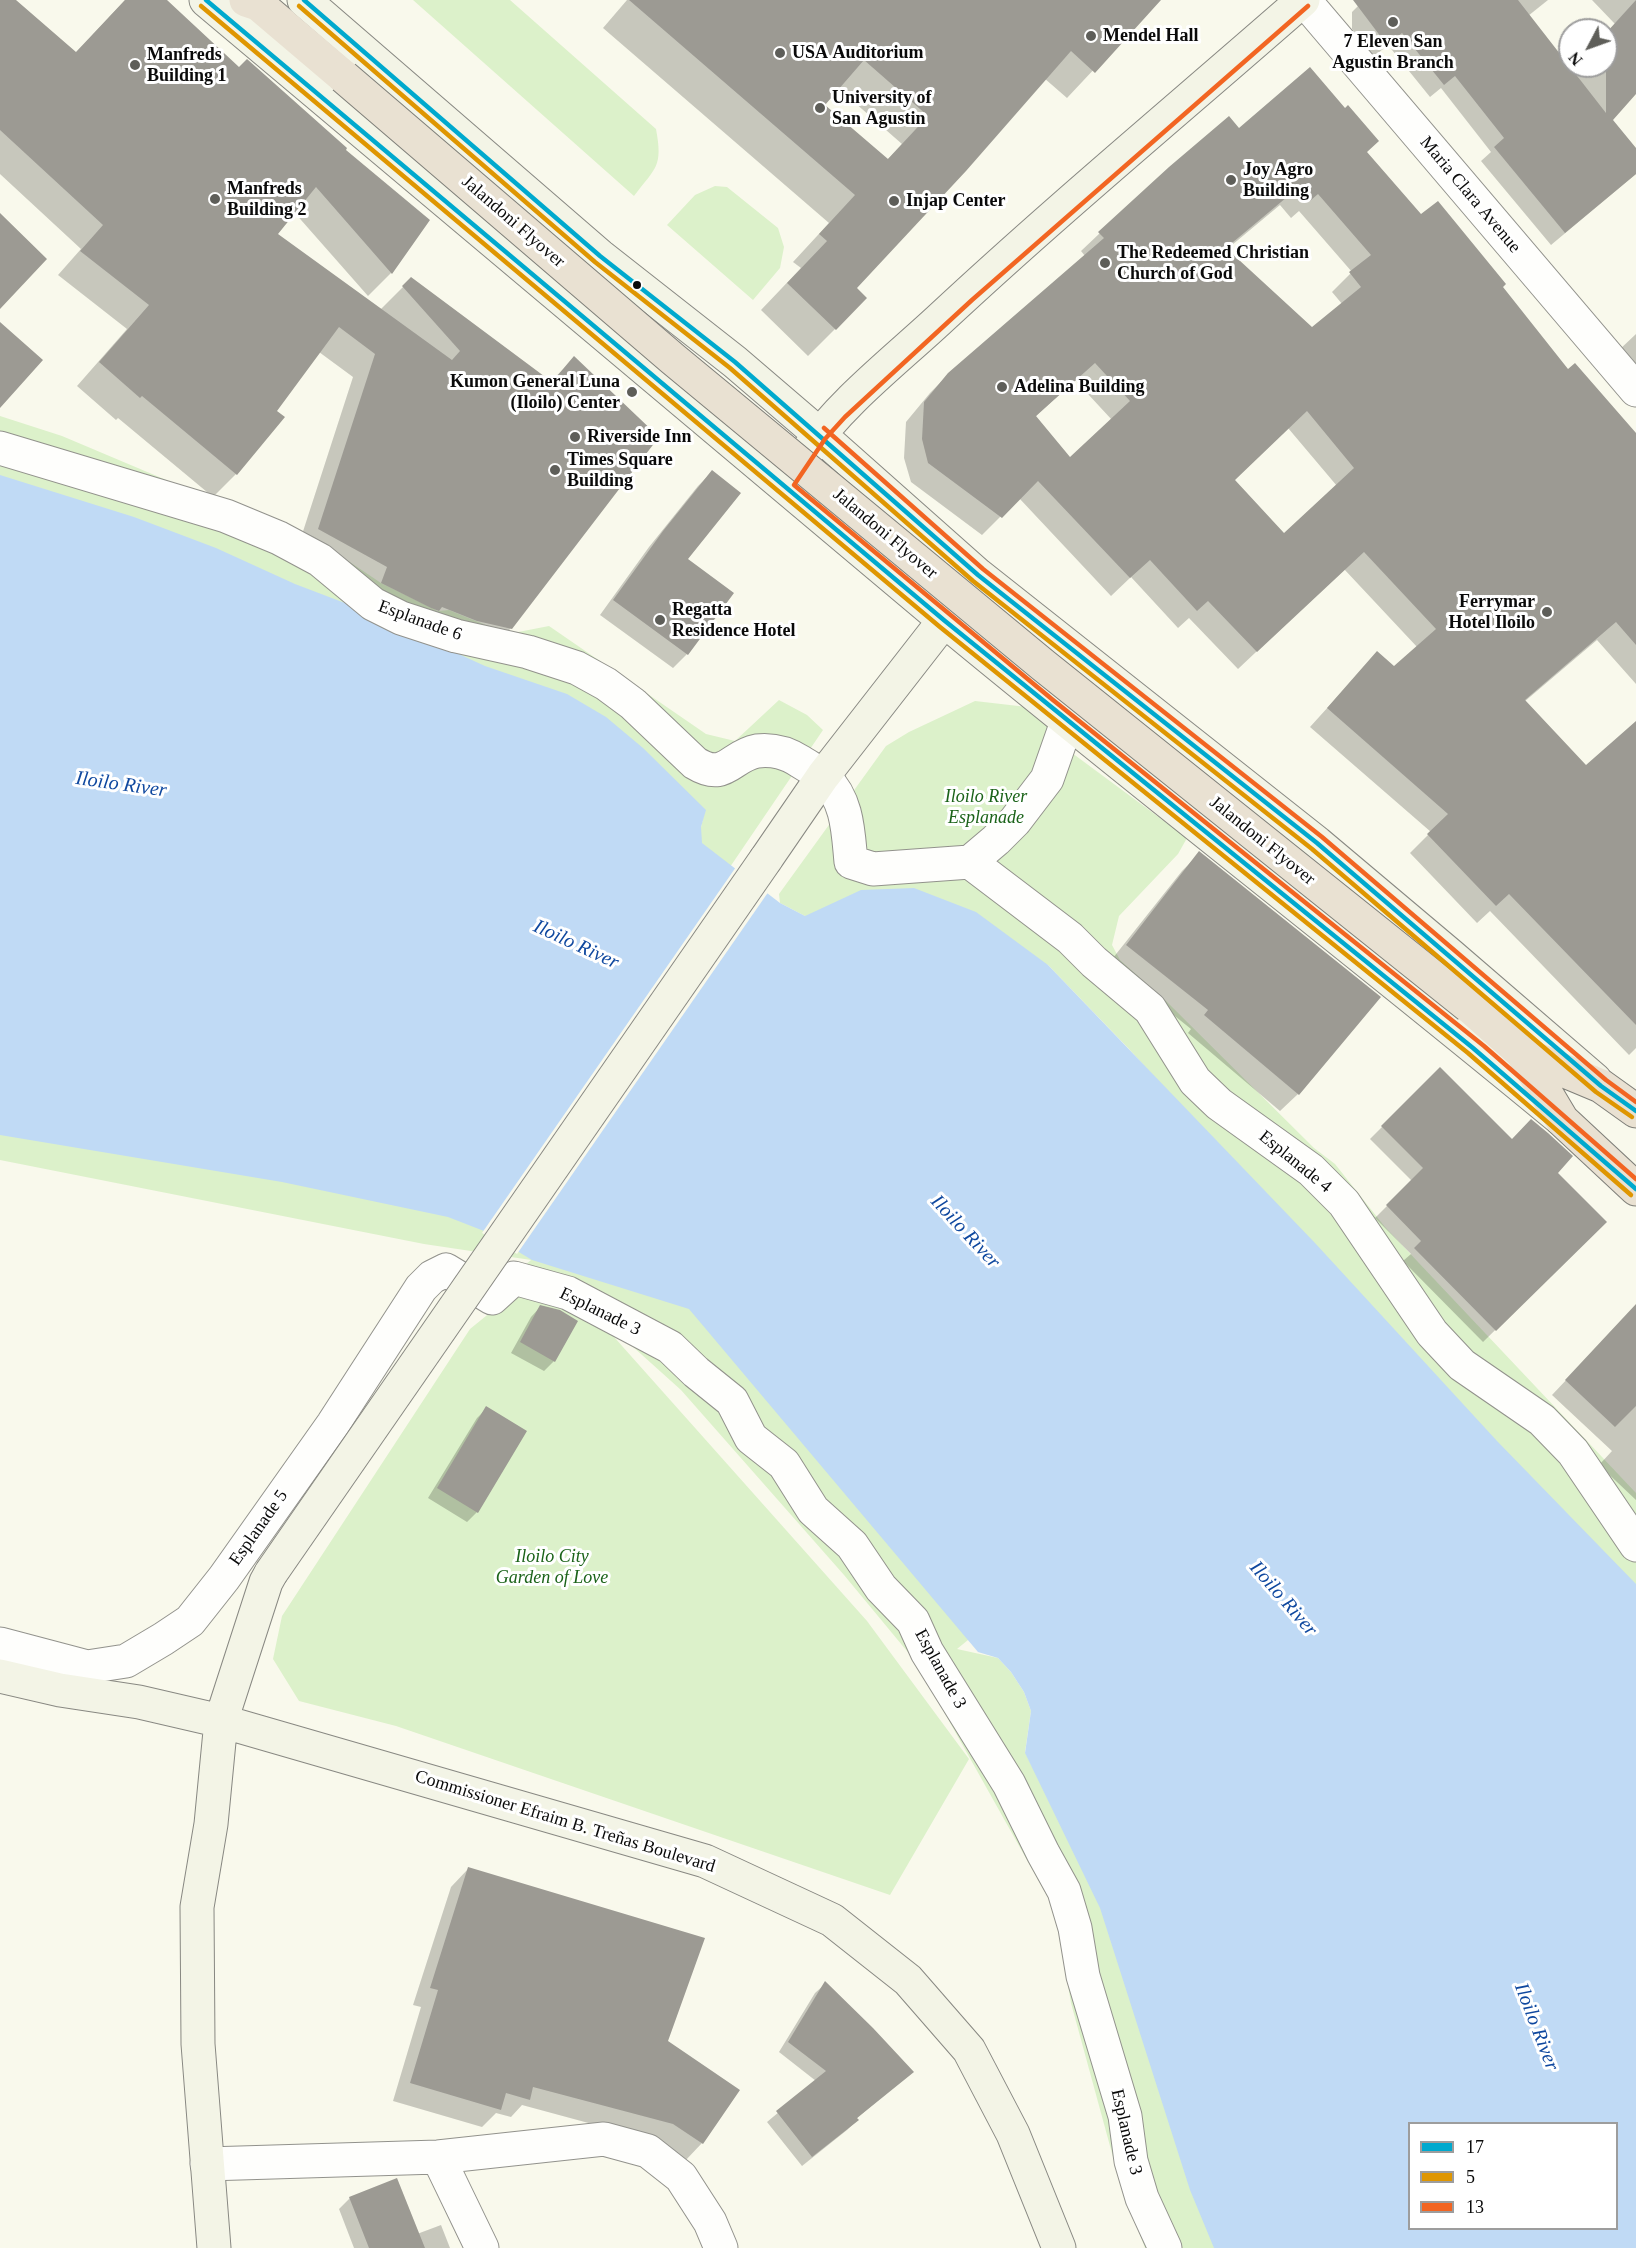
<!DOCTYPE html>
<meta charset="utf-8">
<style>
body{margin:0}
#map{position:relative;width:1636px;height:2248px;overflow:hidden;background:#f9f9ec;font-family:Georgia,serif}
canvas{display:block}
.legend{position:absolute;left:1408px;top:2122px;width:210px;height:108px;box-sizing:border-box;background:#fff;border:2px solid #9d9d9d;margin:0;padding:8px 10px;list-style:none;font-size:18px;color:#0a0a0a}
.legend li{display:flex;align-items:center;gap:12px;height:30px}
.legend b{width:30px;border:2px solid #9d9d9d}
.north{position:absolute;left:1558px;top:18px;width:60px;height:60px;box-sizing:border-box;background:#fff;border:2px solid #9d9d9d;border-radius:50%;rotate:229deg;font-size:16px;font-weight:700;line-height:24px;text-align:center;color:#0a0a0a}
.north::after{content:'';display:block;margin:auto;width:21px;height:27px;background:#5e5e59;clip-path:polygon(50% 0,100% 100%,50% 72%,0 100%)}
</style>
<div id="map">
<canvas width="1636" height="2248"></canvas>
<ul class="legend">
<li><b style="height:8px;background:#00a9ce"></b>17</li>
<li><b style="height:8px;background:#df9601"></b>5</li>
<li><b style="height:8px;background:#f26522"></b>13</li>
</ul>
<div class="north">N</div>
</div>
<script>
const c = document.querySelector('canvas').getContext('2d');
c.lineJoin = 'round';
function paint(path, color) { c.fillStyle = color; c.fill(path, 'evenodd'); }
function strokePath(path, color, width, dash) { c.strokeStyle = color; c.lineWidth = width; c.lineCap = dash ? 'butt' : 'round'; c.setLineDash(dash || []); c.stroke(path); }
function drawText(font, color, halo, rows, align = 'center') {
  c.font = font + ' Georgia,serif'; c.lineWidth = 6; c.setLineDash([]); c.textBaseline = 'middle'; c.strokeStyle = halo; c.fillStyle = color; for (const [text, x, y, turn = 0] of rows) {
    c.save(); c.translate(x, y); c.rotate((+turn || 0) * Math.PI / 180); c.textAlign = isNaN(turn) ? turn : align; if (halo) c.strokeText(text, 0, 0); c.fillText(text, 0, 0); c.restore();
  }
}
paint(new Path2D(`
 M413 0H510L656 129C663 167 656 167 634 196Z
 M715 186 727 187 778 228 784 247 780 268 753 300 667 225 695 195Z
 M0 416 62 436 332 550 381 583 438 611 449 610 508 634 549 626 706 734 735 741 779 700 807 715 823 730 730 867 701 843V827L705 810 0 488Z
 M975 701 1027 707 1058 726 1072 753 1187 838 1178 854 1119 916 1112 945 1120 960 1164 999 1314 1148 1335 1164 1385 1227 1636 1493V1611L1129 1049 1048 965 805 916 780 903 779 894 886 746 909 732Z
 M0 1026 609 1208 975 1628 968 1640 957 1649 998 1658 1011 1672 1024 1692 1031 1711 1025 1752 1271 2248H1145L1119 2179 1071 2003 1055 1910 916 1662 844 1575 681 1390 582 1301 867 1621 969 1759 890 1895 396 1726 299 1701 273 1659 282 1616 470 1329 513 1294 525 1265 531 1260 424 1244 0 1160Z`), '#dcf1ca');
paint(new Path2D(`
 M0 475 134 517 216 548 295 584 358 608 485 666 567 694 606 717 643 748 706 810 701 827 702 843 780 903 805 916 861 890 914 888 976 912 1048 965 1315 1243 1497 1441 1636 1584V2248H1214L1190 2190 1100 1908 1025 1753 1031 1711 1024 1692 1011 1672 998 1658 978 1652 689 1309 532 1260 484 1231 448 1217 282 1182 0 1135ZM1410 2124H1616V2228H1410Z`), '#c0daf5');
paint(new Path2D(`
 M736 867 769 891 517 1254 482 1233Z`), '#f9f9ec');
paint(new Path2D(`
 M0 0H13L75 54 125 0H165L239 69 344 150 428 220 391 273 368 296 294 212 276 234 380 310 411 279 550 382 574 359 511 628 488 652 296 553 353 377 319 352 275 412 236 474 213 497 118 418 116 420 77 386 127 329 58 275 81 249 0 174Z
 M627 0H1159L1067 98 1044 78 855 288 835 329 808 356 761 310 801 268 793 262 829 223 603 28ZM838 88 902 144 887 160 823 105Z
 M1364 0H1548L1528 16 1572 72 1577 66H1606V33L1615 24 1592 0H1636V92L1611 120 1636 150V174L1551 245 1481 161 1491 152 1441 88 1430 97 1388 45 1373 57 1352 29V12Z
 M1239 131 1366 153 1421 216 1501 287 1568 371 1636 435V684L1597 640 1524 702 1586 767 1636 723V1048L1629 1055 1490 911 1477 923 1410 853 1431 832 1310 727 1377 653 1394 668 1418 648 1344 569 1238 669 1189 618 1178 628 1131 577 1111 596 1019 498 982 535 911 482 904 458 906 422 930 393 949 374 1085 256 1081 251 1100 233ZM1280 205 1291 218 1299 211 1352 272 1332 292 1343 305 1312 329 1226 250ZM1075 380 1112 420 1070 459 1035 417ZM1288 428 1337 486 1284 535 1233 480Z
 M1636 334V373L1618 351Z
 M712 472 686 559 687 654 673 668 600 615 649 547 698 486Z
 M1200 853 1298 1094 1280 1111 1188 1033 1191 1029 1109 963 1182 871Z
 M1440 1069 1512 1141 1556 1173 1605 1222 1483 1342 1403 1261 1411 1254 1375 1218 1412 1181 1370 1139Z
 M541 1306 554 1361 544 1371 511 1353 531 1317Z
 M1636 1306V1500L1599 1465 1612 1451 1552 1395Z
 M487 1408 477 1512 467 1522 428 1498 477 1418Z
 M468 1869 666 2042 702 2143 685 2161 655 2141 522 2105 511 2117 496 2113 482 2127 393 2101 421 2007 413 2005 451 1887Z
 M825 1984 911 2072 856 2119 857 2120 847 2130 802 2166 767 2122 816 2081 779 2052 815 1993Z
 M350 2198 417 2234 441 2225 450 2248H354L339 2209Z`), '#0003');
paint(new Path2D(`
 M0 0H16L76 52 125 0H167L239 67 247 59 347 148 346 150 430 220 392 274 316 187 278 234 452 360 460 351 402 286 411 277 552 382 574 356 659 437 512 629 477 621 442 607 439 611 431 608 381 583 387 567 318 529 375 354 339 327 277 411 285 417 237 475 142 396 140 398 99 362 149 305 80 251 103 225 0 130Z
 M629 0H1161L1095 73 1071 51 966 171 857 288 867 298 836 330 787 283 827 241 819 234 855 195ZM864 60 928 116 888 159 825 105Z
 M1353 0H1518L1606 113V33L1636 0V94L1613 120 1636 148V174L1565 233 1494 147 1504 138 1455 76 1444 85 1402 33 1387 45Z
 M1310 67 1345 108 1348 105 1379 141 1367 152 1421 214 1438 201 1506 284 1503 287 1568 369 1575 363 1636 433V645L1616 622 1525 700 1586 765 1636 721V1025L1509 894 1496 906 1427 834 1448 814 1327 708 1377 651 1394 666 1436 629 1364 552 1257 652 1208 601 1197 611 1150 560 1130 578 1038 481 1002 518 928 463 922 439 924 402 948 373 1104 238 1098 232 1169 167 1229 116 1239 128ZM1299 187 1310 201 1318 194 1371 255 1349 272 1361 287 1312 327 1226 248ZM1095 363 1130 401 1070 457 1036 416ZM1307 411 1354 468 1284 533 1235 480Z
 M0 213 47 259 0 309Z
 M0 322 43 360 0 408Z
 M712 470 741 493 688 559 734 593 688 655 613 600 663 531Z
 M1199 851 1381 997 1299 1095 1204 1015 1208 1010 1126 945Z
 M1440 1067 1512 1139 1531 1119 1548 1133 1573 1156 1558 1173 1607 1222 1496 1331 1414 1248 1421 1241 1386 1205 1423 1168 1381 1126Z
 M1636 1304V1406L1615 1427 1565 1380Z
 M540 1305 560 1310 578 1321 555 1362 520 1342Z
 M486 1406 527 1431 478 1513 437 1488Z
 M468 1867 705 1938 668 2041 740 2090 703 2144 673 2124 533 2087 530 2100 506 2093 501 2110 410 2083 438 1990 430 1988Z
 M825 1981 873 2028 914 2072 857 2118 859 2120 812 2157 776 2111 826 2071 788 2042Z
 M397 2178 425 2248H369L349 2197Z`), '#9c9a93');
const street = new Path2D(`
 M1304 0 1636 390
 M0 448 226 516 279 538 320 560 373 604 401 618 456 636 528 652 577 668 606 684 633 704 695 763C726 782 730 756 757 751 774 749 787 753 801 762 808 767 818 771 824 777 848 801 848 831 851 862L873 869 970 862 996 840 1015 821 1047 779 1067 722
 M970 862 1070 938 1094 962 1150 1009 1195 1081 1219 1104 1311 1170 1344 1203 1432 1333 1462 1365 1542 1420 1573 1452 1636 1545
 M0 1644 87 1667 126 1661 163 1639 190 1621 224 1578 333 1424 421 1288 432 1277 446 1270 492 1298 514 1278 568 1293 670 1347 696 1372 732 1401 751 1438 784 1464 813 1510 852 1545 881 1588 913 1621 927 1652 1009 1784 1043 1853 1064 1891 1075 1928 1083 1976 1125 2116 1131 2161 1142 2198 1165 2248
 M438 2157 482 2248
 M207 2164 438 2157 604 2139 648 2151 681 2177 710 2222 721 2248`);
const secondary = new Path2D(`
 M206 0 945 621C1148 789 1357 950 1560 1118
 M304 0 600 256 735 362 819 434 978 575 1317 843 1450 955 1595 1080
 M806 453C841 402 896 360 941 318 1058 209 1182 106 1303 0
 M766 859 823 776 957 604
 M0 1676 60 1690 139 1702 221 1721 705 1861 832 1920 908 1980 969 2050 1013 2134 1059 2248
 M214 2248 198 2044 197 1907 211 1824 221 1721 266 1582 271 1573`);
const highway = new Path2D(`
 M246 0 258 4 344 77
 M1469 1006 1522 1053 1562 1120 1636 1189
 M1522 1053 1601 1086 1636 1111`);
strokePath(street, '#92928c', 35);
strokePath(secondary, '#888882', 35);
strokePath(highway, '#7f7f79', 35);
strokePath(street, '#fefefc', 33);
strokePath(secondary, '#f3f4e6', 33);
strokePath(highway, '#e9e1d2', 33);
const secondaryBridge = new Path2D(`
 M271 1573 766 859`);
const highwayBridge = new Path2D(`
 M344 77 673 359 1043 665 1469 1006`);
strokePath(secondaryBridge, '#888882', 35, []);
strokePath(highwayBridge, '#7f7f79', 35, []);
strokePath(secondaryBridge, '#f3f4e6', 33);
strokePath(highwayBridge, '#e9e1d2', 33);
strokePath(new Path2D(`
 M206 0 945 621 1473 1048 1636 1189
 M304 0 600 256 735 362 978 575 1317 843 1601 1086 1636 1111`), '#00a9ce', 4.5);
strokePath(new Path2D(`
 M201 6 940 627 1468 1053 1631 1195
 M299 6 595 262 730 368 973 581 1312 849 1596 1092 1632 1117`), '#df9601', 4.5);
strokePath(new Path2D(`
 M1308 6 972 300 845 417 825 439 794 485 1053 700 1484 1046 1636 1179
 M824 428 983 569 1322 837 1606 1080 1636 1102`), '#f26522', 4.5);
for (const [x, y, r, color] of [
 [1393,22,6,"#5e5e59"],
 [1091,36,6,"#5e5e59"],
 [780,53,6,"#5e5e59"],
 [135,65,6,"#5e5e59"],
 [820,108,6,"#5e5e59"],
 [1231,180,6,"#5e5e59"],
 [215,199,6,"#5e5e59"],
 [894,201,6,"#5e5e59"],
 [1105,263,6,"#5e5e59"],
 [637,285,5,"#0a0a0a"],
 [1002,387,6,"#5e5e59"],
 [632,392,6,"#5e5e59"],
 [575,437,6,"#5e5e59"],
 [555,470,6,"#5e5e59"],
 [1547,612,6,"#5e5e59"],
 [660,620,6,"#5e5e59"]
]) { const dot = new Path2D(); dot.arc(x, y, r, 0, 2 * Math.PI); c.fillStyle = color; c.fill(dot); strokePath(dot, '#fff', 2); }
drawText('bold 18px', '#0a0a0a', '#fff', [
 ["Mendel Hall",1103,36],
 ["7 Eleven San",1393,42,"center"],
 ["Agustin Branch",1393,63,"center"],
 ["USA Auditorium",792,53],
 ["Manfreds",147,55],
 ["Building 1",147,76],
 ["University of",832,98],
 ["San Agustin",832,119],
 ["Joy Agro",1243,170],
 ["Building",1243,191],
 ["Manfreds",227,189],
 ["Building 2",227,210],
 ["Injap Center",906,201],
 ["The Redeemed Christian",1117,253],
 ["Church of God",1117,274],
 ["Kumon General Luna",620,382,"right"],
 ["(Iloilo) Center",620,403,"right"],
 ["Adelina Building",1014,387],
 ["Riverside Inn",587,437],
 ["Times Square",567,460],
 ["Building",567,481],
 ["Ferrymar",1535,602,"right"],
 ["Hotel Iloilo",1535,623,"right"],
 ["Regatta",672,610],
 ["Residence Hotel",672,631]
], 'left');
drawText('18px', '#0a0a0a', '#fff', [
 ["Maria Clara Avenue",1470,195,50],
 ["Jalandoni Flyover",513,222,41],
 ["Jalandoni Flyover",885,534,40],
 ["Esplanade 6",420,621,20],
 ["Jalandoni Flyover",1262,841,39],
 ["Esplanade 4",1295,1162,39],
 ["Esplanade 3",600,1312,26],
 ["Esplanade 5",259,1528,-55],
 ["Esplanade 3",940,1669,61],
 ["Commissioner Efraim B. Treñas Boulevard",565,1822,17],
 ["Esplanade 3",1126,2132,77]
]);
drawText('italic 18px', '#1b6319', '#fff', [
 ["Iloilo River",986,797],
 ["Esplanade",986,818],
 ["Iloilo City",552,1557],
 ["Garden of Love",552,1578]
]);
drawText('italic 20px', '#0f489f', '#fff', [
 ["Iloilo River",121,785,8],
 ["Iloilo River",576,945,25],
 ["Iloilo River",965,1232,47],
 ["Iloilo River",1283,1599,49],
 ["Iloilo River",1536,2027,69]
]);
</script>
